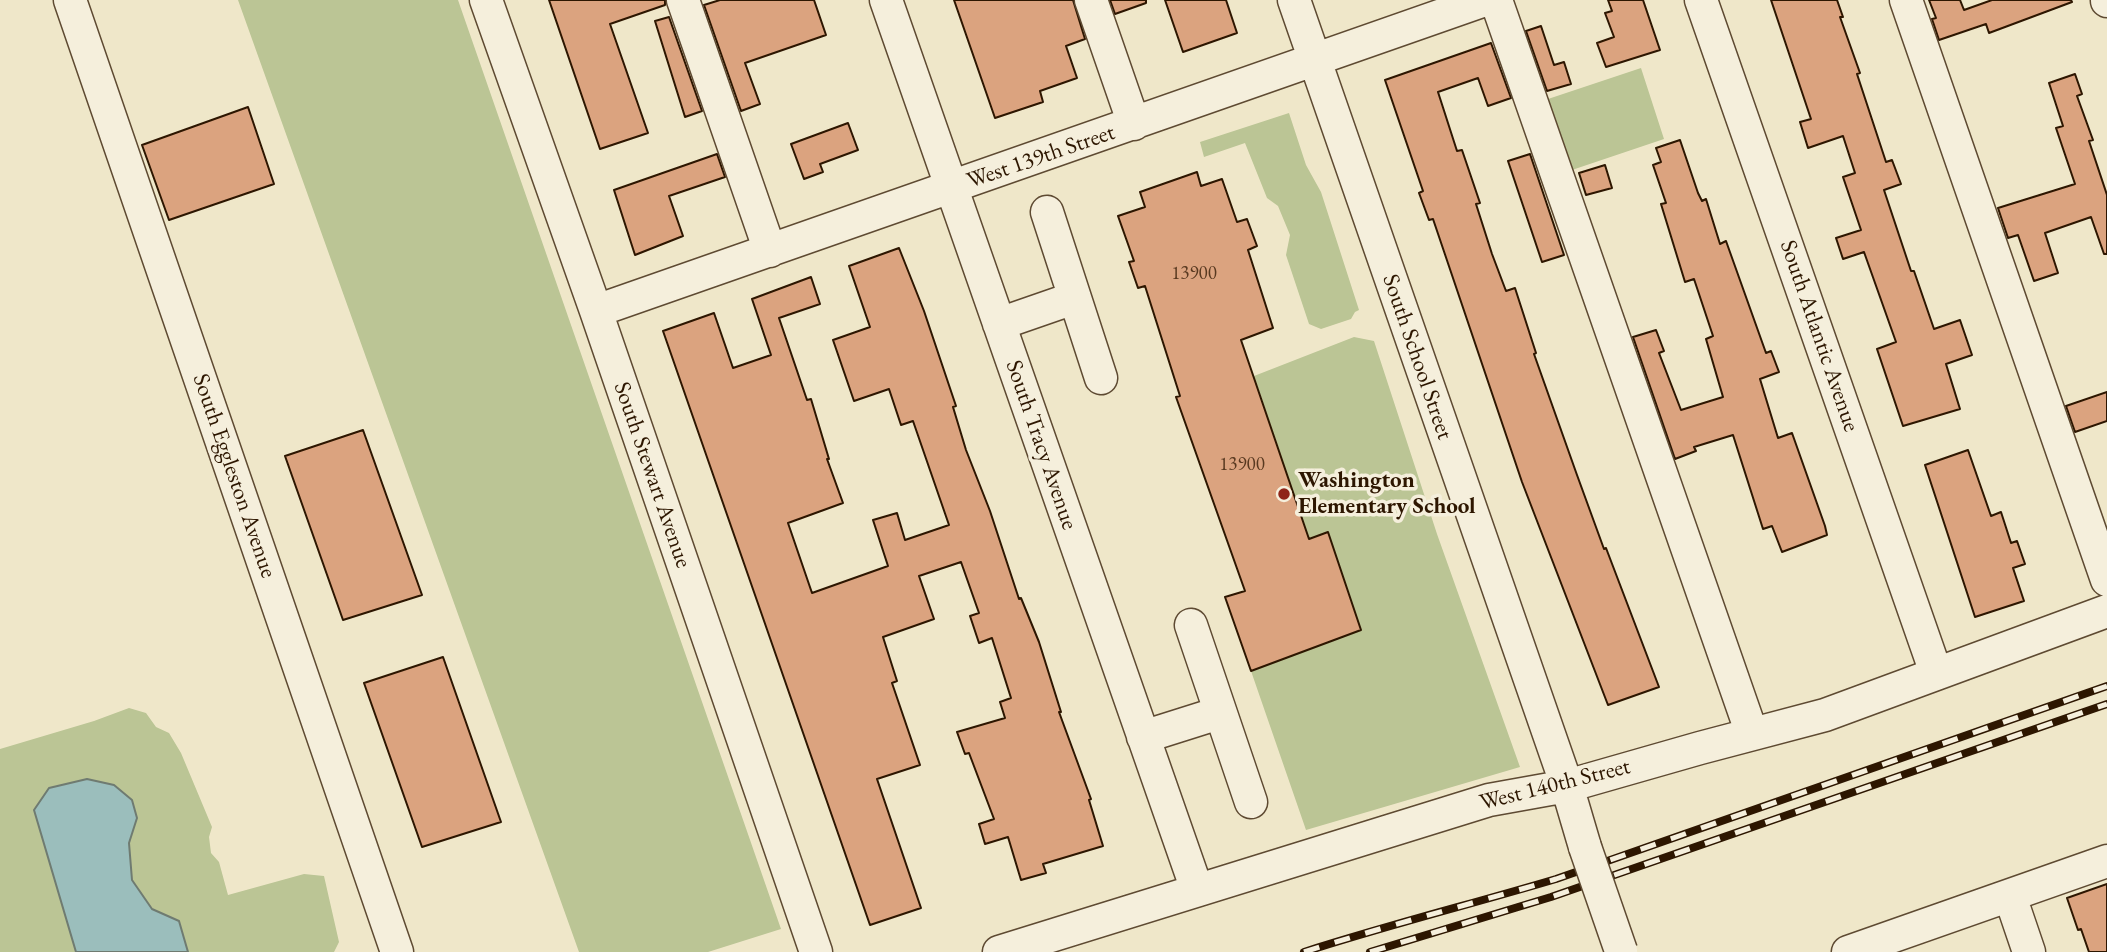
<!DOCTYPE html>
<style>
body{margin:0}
canvas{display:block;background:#efe7c9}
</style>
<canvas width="2107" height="952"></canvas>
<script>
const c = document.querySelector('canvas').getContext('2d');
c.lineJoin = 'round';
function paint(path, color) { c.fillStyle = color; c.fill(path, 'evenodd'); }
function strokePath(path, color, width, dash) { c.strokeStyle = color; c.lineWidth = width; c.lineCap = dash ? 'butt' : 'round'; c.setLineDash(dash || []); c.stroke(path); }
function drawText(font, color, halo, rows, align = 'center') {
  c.font = font + ' "EB Garamond",serif'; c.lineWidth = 7; c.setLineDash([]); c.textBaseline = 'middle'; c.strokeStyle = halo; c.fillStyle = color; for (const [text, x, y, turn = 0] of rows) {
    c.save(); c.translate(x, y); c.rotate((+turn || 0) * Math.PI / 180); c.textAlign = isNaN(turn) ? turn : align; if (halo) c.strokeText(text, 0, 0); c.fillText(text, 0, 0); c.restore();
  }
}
paint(new Path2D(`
 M238 0H458L781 929 708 952H579Z
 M1641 68 1664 139 1569 171 1545 100Z
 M1289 113 1306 165 1321 192 1359 310 1355 312 1351 319 1321 329 1309 324 1286 255 1290 235 1278 206 1267 198 1245 143 1204 157 1200 142Z
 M1354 337 1374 341 1437 534 1520 767 1306 830 1251 671 1361 630 1328 532 1309 539 1254 376Z
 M129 708 146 713 156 727 169 733 181 753 212 827 209 837 211 853 219 862 228 895 304 874 324 876 339 942 334 952H188L179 921 152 909 132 880 129 843 137 818 34 810 76 952H0V749L94 721Z`), '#bbc595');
const water = new Path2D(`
 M87 779 114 785 132 800 137 818 129 843 132 880 152 909 179 921 188 952H76L34 810 49 788Z`);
paint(water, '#9bbebc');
strokePath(water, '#6f7b71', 2);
const building = new Path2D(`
 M549 0H665V5L610 24 648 133 600 149Z
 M720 0H814L826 35 745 63 760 104 741 111 704 5Z
 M954 0H1073L1085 39 1066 46 1077 78 1040 91 1043 102 995 118Z
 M1110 0H1146V3L1115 14Z
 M1165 0H1226L1237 33 1183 52Z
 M1608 0H1643L1660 50 1606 67 1597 43 1614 37 1605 13 1612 11Z
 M1771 0H1837L1843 17H1840L1860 73 1857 74 1886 162 1892 160 1901 184 1884 190 1911 271H1914L1934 329 1960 320 1972 355 1946 364 1960 409 1903 426 1877 349 1896 342 1864 252 1843 259 1836 238 1861 230 1843 177 1855 173 1843 136 1808 148 1800 122 1811 119Z
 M1929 0H1960L1964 10 1992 0H2071L2072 2 1989 33 1986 24 1939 40 1932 19 1936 18Z
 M669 17 702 111 685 117 655 21Z
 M1541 26 1554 65 1564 62 1571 84 1547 91 1526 31Z
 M1491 43 1511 98 1488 106 1478 78 1438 92 1457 151 1462 150 1480 203 1476 204 1492 254 1506 291 1515 288 1536 353 1534 354 1577 475 1604 549 1606 548 1659 687 1608 705 1522 482 1433 219 1429 220 1419 193 1423 191 1385 80Z
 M2075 74 2082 94 2077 96 2093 140 2089 141 2107 195V254H2104L2091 217 2045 233 2058 273 2034 281 2018 235 2008 238 1998 208 2075 184 2056 128 2063 126 2049 83Z
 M248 107 274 184 169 220 142 145Z
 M848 123 858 150 820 164 823 172 804 179 791 144Z
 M1680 140 1698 193 1702 201 1706 199 1720 244 1726 241 1766 353 1771 351 1779 372 1760 379 1778 438 1792 433 1825 526 1827 535 1782 552 1772 526 1763 529 1733 435 1694 447 1696 451 1675 459 1633 337 1656 330 1664 351 1659 353 1681 410 1723 397 1706 339 1713 336 1694 279 1685 282 1661 204 1666 203 1653 165 1661 162 1656 148Z
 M717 154 725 177 669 196 683 236 635 255 614 190Z
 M1530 154 1564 255 1542 262 1508 161Z
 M1605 165 1612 188 1586 195 1579 173Z
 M1197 172 1201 186 1222 179 1237 222 1247 219 1257 246 1248 250 1273 328 1241 340 1309 539 1328 532 1361 630 1251 671 1225 597 1245 591 1176 397 1180 396 1145 286 1138 288 1129 262 1134 261 1118 216 1145 207 1140 192Z
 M899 248 924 311 956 406 953 407 966 450 990 511 1019 599 1021 598 1039 642 1061 712H1059L1091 799 1089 800 1103 846 1043 864 1046 873 1021 880 1008 837 985 844 979 824 994 819 969 753 965 754 957 732 1005 718 1000 702 1011 698 992 638 979 643 970 616 979 613 961 562 919 576 934 619 883 637 897 681 892 683 920 765 877 779 921 908 870 925 663 331 714 313 733 368 771 355 752 299 811 277 820 304 779 318 807 400 811 399 829 459H827L843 503 788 523 812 593 888 566 873 520 897 513 905 540 949 525 913 421 901 425 889 389 854 401 833 340 870 327 849 266Z
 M2107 392V421L2075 432 2066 406Z
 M363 430 422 595 343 620 285 456Z
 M1968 450 1991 516 2001 512 2011 543 2017 541 2025 564 2013 568 2024 601 1975 617 1925 465Z
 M443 657 501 822 422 847 364 683Z
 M2107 884V952H2089L2081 929 2078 930 2067 898Z`);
paint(building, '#dba37f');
strokePath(building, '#2d1600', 2);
const minor = new Path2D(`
 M70 0 397 952
 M486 0 596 311 816 952
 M683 0 770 251
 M886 0 1197 890
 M1091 0 1134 124
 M1294 0 1567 786 1585 847
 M1496 0 1752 734
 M1701 0 1936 673
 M1906 0 2107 580
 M2107 0V1
 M1047 212 1101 378
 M596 311 1485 0
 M999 324 1074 298
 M1191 625 1251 802
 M1143 737 1219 713
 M2010 896 2029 952
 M999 952 1489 800 1567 786 1700 748 1825 715 2107 611
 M1848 952 2107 861`);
strokePath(minor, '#5e4a32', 35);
strokePath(minor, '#f5efdc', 32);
const rail = new Path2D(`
 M1304 952C1388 925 1472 904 1556 879L2107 686
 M1370 952 1551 897 2107 704`);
strokePath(rail, '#2d1600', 8);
strokePath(rail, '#f5efdc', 5, [16]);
const minorBridge = new Path2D(`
 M1585 847 1621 951`);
strokePath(minorBridge, '#5e4a32', 35, []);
strokePath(minorBridge, '#f5efdc', 32);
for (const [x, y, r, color] of [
 [1284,494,7,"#8f2418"]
]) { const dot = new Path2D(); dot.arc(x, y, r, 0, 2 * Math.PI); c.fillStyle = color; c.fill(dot); strokePath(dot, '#f5efdc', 2.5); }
drawText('19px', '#583920', null, [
 ["13900",1194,274],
 ["13900",1242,465]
]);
drawText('23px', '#2d1600', '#f5efdc', [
 ["West 139th Street",1041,157,-19],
 ["South Atlantic Avenue",1819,336,71],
 ["South School Street",1417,357,71],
 ["South Tracy Avenue",1041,445,71],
 ["South Stewart Avenue",652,475,71],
 ["South Eggleston Avenue",234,476,71],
 ["West 140th Street",1555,785,-14]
]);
drawText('bold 23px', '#2d1600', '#f5efdc', [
 ["Washington",1298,481],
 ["Elementary School",1298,507]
], 'left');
</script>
